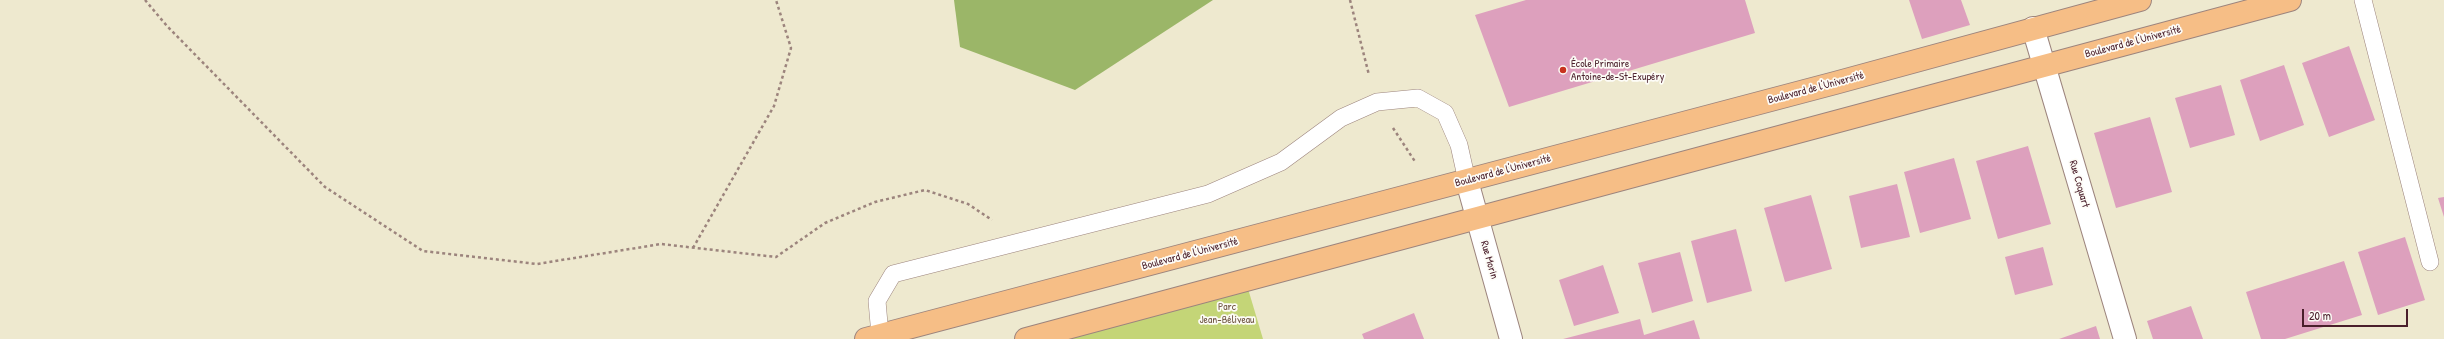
<!DOCTYPE html>
<meta charset="utf-8">
<style>
body{margin:0}
#map{position:relative;width:2444px;height:339px;overflow:hidden;background:#eee9cf;font-family:"Patrick Hand",sans-serif}
canvas{display:block}
.scale{position:absolute;left:2302px;top:309px;width:106px;height:18px;box-sizing:border-box;border:2px solid #4a1f2b;border-top:0;padding-left:5px;font-size:12px;line-height:14px;white-space:nowrap;color:#4a1f2b;-webkit-text-stroke:3px #fdfcf7;paint-order:stroke}
</style>
<div id="map">
<canvas width="2444" height="339"></canvas>
<div class="scale">20 m</div>
</div>
<script>
const c = document.querySelector('canvas').getContext('2d');
c.lineJoin = 'round';
function paint(path, color) { c.fillStyle = color; c.fill(path, 'evenodd'); }
function strokePath(path, color, width, dash) { c.strokeStyle = color; c.lineWidth = width; c.lineCap = dash ? 'butt' : 'round'; c.setLineDash(dash || []); c.stroke(path); }
function drawText(font, color, halo, rows, align = 'center') {
  c.font = font + ' "Patrick Hand",sans-serif'; c.lineWidth = 3.5; c.setLineDash([]); c.textBaseline = 'middle'; c.strokeStyle = halo; c.fillStyle = color; for (const [text, x, y, turn = 0] of rows) {
    c.save(); c.translate(x, y); c.rotate((+turn || 0) * Math.PI / 180); c.textAlign = isNaN(turn) ? turn : align; if (halo) c.strokeText(text, 0, 0); c.fillText(text, 0, 0); c.restore();
  }
}
paint(new Path2D(`
 M1246 282 1263 339H1026Z`), '#c4d577');
paint(new Path2D(`
 M954 0H1213L1075 90 960 47Z`), '#9bb668');
paint(new Path2D(`
 M1526 0H1745L1755 33 1509 107 1475 15Z
 M1909 0H1961L1970 25 1922 39Z
 M2349 46 2375 120 2329 137 2302 63Z
 M2284 65 2304 125 2260 141 2240 80Z
 M2221 85 2235 135 2190 148 2175 98Z
 M2150 117 2172 192 2116 208 2094 133Z
 M2028 146 2051 224 1998 239 1976 161Z
 M1954 158 1971 219 1920 233 1904 172Z
 M1897 184 1910 237 1861 248 1849 196Z
 M1811 195 1832 269 1785 282 1764 208Z
 M2444 197V217L2438 198Z
 M1736 229 1752 291 1707 303 1691 241Z
 M2405 237 2425 300 2378 315 2358 252Z
 M2043 247 2053 285 2015 295 2005 257Z
 M1680 252 1693 301 1652 313 1638 263Z
 M2344 261 2362 315 2285 339H2261L2246 292Z
 M1603 265 1619 313 1574 326 1559 280Z
 M2191 306 2203 339H2153L2147 321Z
 M1414 313 1424 339H1364L1362 334Z
 M1640 319 1644 335 1694 320 1700 339H1563Z
 M2096 326 2100 339H2059Z`), '#dda0bd');
const lane = new Path2D(`
 M2363 0 2430 262
 M880 335 877 301 893 274 1208 194 1281 162 1341 118 1377 102 1418 98 1445 113 1459 145 1467 181`);
const street = new Path2D(`
 M2033 28 2125 339
 M1467 181 1511 339`);
const primary = new Path2D(`
 M866 339 1835 83 2140 0
 M1026 339 2290 0`);
strokePath(lane, '#9c847d', 18);
strokePath(street, '#9c847d', 24);
strokePath(primary, '#9c847d', 24);
strokePath(new Path2D(`
 M145 0 167 26 325 187 423 251 537 264 661 244 776 257 825 223 875 202 925 190 968 204 992 220
 M1350 0 1369 75
 M1393 128 1416 163
 M693 248 774 106 791 48 776 0`), '#9c847d', 2.5, [3, 3]);
strokePath(lane, '#fff', 17);
strokePath(street, '#fff', 22);
strokePath(primary, '#f6be86', 22);
for (const [x, y, r, color] of [
 [1563,70,4,"#c8321e"]
]) { const dot = new Path2D(); dot.arc(x, y, r, 0, 2 * Math.PI); c.fillStyle = color; c.fill(dot); strokePath(dot, '#fdfcf7', 1.5); }
drawText('11px', '#4a1f2b', '#fdfcf7', [
 ["Boulevard de l'Université",2133,42,-15],
 ["Boulevard de l'Université",1816,88,-15],
 ["Boulevard de l'Université",1503,171,-15],
 ["Rue Coquart",2079,184,74],
 ["Boulevard de l'Université",1190,254,-15],
 ["Rue Morin",1489,260,74]
]);
drawText('11px', '#4a1f2b', '#fdfcf7', [
 ["École Primaire",1571,64],
 ["Antoine-de-St-Exupéry",1571,77]
], 'left');
drawText('11px', '#6f5642', '#fdfcf7', [
 ["Parc",1227,307],
 ["Jean-Béliveau",1227,320]
]);
</script>
